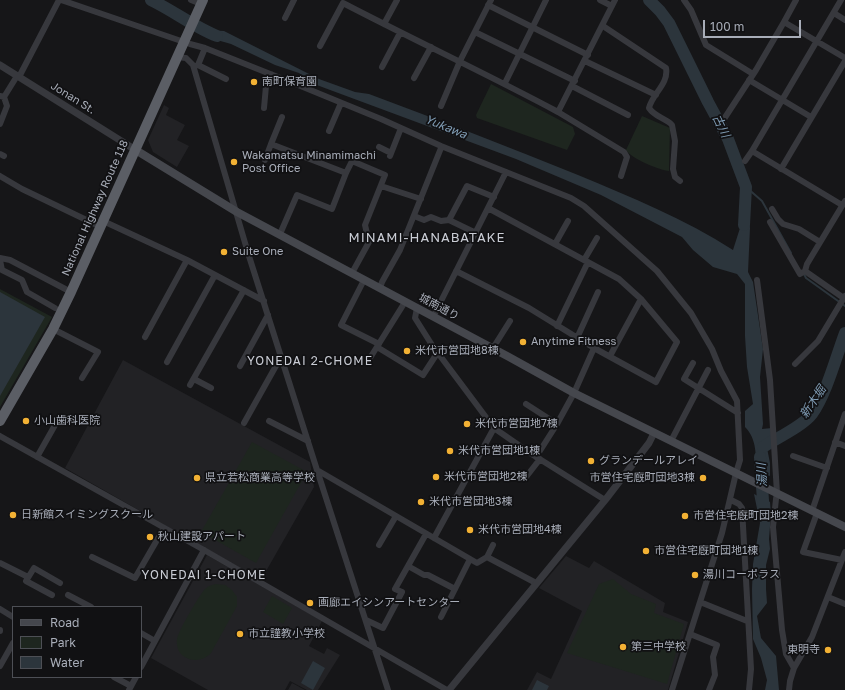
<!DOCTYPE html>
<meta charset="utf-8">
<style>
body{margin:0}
#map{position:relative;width:845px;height:690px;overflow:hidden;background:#161618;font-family:"Golos Text",sans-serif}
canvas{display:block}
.legend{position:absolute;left:12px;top:606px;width:130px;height:72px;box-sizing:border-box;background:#111113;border:1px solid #4d4f55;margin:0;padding:5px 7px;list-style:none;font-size:12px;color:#a8adb8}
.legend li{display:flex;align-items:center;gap:8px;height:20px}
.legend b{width:20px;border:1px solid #4d4f55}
.scale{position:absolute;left:703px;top:20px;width:98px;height:18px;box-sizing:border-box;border:2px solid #a8adb8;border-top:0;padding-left:5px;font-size:12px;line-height:14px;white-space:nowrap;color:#a8adb8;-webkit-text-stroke:3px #111113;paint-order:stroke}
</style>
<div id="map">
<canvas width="845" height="690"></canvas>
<ul class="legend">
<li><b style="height:5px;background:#45474d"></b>Road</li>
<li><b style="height:11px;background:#1e261f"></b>Park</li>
<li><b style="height:11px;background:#2c353c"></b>Water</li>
</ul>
<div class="scale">100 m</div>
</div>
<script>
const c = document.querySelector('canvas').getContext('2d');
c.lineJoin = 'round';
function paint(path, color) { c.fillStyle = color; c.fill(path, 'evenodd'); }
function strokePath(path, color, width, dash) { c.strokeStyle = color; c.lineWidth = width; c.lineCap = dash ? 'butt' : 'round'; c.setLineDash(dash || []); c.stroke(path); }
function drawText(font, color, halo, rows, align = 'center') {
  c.font = font + ' "Golos Text","Noto Sans JP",sans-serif'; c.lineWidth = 3.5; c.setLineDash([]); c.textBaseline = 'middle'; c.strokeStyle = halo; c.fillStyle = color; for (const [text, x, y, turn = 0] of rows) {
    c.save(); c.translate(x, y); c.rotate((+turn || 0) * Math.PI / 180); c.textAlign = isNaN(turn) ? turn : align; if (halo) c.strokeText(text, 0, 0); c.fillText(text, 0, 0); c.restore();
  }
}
paint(new Path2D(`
 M164 105 169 108 166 115 185 125 177 140 189 146 177 167 153 152 148 140Z
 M123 360 310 462 314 487 261 580 65 468Z
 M207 555 322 621 309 646 324 654 327 648 340 655 318 690H307L290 681 285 690H208L151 658Z
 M566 556 589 568 594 561 665 603 663 612 688 622 668 690H527L537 672 551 679 582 611 539 588Z
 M292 683 305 690H288Z`), '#222225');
paint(new Path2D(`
 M491 84 573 127 575 134 567 150 477 118 476 115Z
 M642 116 670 128 669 171C659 170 632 159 626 150Z
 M0 289 52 317 0 407Z
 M252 442 307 472 256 563 201 532Z
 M613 579 631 594 656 604 654 613 684 624 667 684 567 653 599 584Z
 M216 584 225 585 232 590 237 597V606L211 653C199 666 175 660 177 640 177 633 200 594 205 589 208 586 212 585 216 584Z
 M272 596 292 608 283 624 263 612Z`), '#1e261f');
paint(new Path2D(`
 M204 30 224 31 319 79 355 92 369 94C439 120 509 147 578 175 631 197 685 219 733 250L747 206 750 228 748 272 753 282 763 349 760 377 763 424 762 429 772 428 774 444 767 448 770 463V476L756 471C756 456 757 439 745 427V411L753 404 747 367 745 336V284L737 274 713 267 693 250 682 237 601 195 516 159 314 84 299 73 275 65 231 44 217 40 207 35Z
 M0 292 45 317 0 396Z
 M754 494 770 502 771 514 769 539 770 549 766 565V589L767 603 757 616 761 638 776 656 779 690H765L767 680 761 658 753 639 752 589 753 564 760 523Z
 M313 661 325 668 313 690 301 683Z
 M537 680 549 686 547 690H532Z`), '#2c353c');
strokePath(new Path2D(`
 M746 187 762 201 791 253
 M804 274 806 278 845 306`), '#2c353c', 2);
strokePath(new Path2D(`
 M151 0C174 11 194 27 217 36
 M649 0 660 11 669 23 708 102 728 139 746 187 744 225
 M763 447C775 439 803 426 812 414 826 395 836 357 845 333
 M760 457 764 515`), '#2c353c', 12);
strokePath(new Path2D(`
 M61 0 190 44 205 48 303 87 381 119 441 146 571 198 584 206 657 271 691 313 712 349 721 371 737 401 740 460 736 473 722 533 672 690
 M191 0 201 4
 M600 0 612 6
 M684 0 691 10 706 45 753 74
 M488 5 588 55
 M834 13 845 20
 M285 18 294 0
 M784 22 796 0
 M384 24 397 0
 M603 26 666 68C669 84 652 94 649 108 655 117 665 118 672 125L675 141 673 169 675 177 680 181
 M475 32 575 81
 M320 46 343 3C414 40 487 74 558 112L615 0
 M176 57 186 58 193 65 248 253 317 470 388 690
 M585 61 656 95
 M198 65 226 79
 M195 66 198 65 205 48
 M382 67 400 33
 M19 77 59 0
 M414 78 431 47
 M749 80 811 117
 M505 83 546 0
 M572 86 628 115
 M0 96 4 97 17 76
 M441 106 460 61 491 0
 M264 108 266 86 271 74
 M558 112 624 152 627 157 621 176
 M724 119 756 70 784 22 845 58
 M0 124 7 106 4 97
 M329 131 341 103
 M271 144 282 117
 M379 147 391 153
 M752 151 842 205
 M0 154 4 156
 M390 156 401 128
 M265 160 271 144 346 173 352 161 385 175 365 225 369 242 352 273
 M745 161 752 151 841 0
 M781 169 845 61
 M0 176 22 189 101 227
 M381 186 421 199
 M845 201 807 264 805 271 845 299
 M772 209 778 219 783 224 799 229 820 242
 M414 216 424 220 431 217 441 221 449 220 476 233
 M449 220 467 186 494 197
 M103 221 187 260 264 301
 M770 222 800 274 805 271
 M280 234 297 195 332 209 346 173
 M555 244 568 221
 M0 258 10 260 71 292
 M0 260 2 270 22 280 27 292 55 308
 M584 260 597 238
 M456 271 529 308 594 348 656 382 677 342 641 299 619 279 488 208
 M364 280 341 325 379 344
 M757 280 770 380 777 493 776 499 773 527 782 630 786 654 794 668 790 681 789 690
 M380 288 382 282 400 250 441 148
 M417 308 415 318 432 345 494 428 530 453 605 500
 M433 317 506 172
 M557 326 588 262
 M53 329 98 352 82 378
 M145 337 187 260
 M577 338 598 292
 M377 347 423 375 438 352
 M493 348 510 321
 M610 356 641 299
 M370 358 405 302
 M167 362 215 275
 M693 363 684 379 738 413
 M795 364 818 341 845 296
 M240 366 268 315
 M194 379 211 388
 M190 385 244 290
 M526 404 557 424
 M269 421 308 441
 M244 423 277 364 283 361
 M0 436 204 550 447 690
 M671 441 708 370
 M835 442 845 446
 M793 456 827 468
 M37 457 59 418
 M536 457 557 424 574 393 594 348
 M317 470 477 563 487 557 536 583
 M526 477 540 459
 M731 500 739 504 742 508 751 669 749 690
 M812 511 845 414
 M817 513 803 552 842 560
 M434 538 494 428
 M379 545 396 516
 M92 557 135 578 164 528
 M487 557 493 545
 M0 563 28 577
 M408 566 424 575H428L455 589
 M52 595 26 581 34 568 60 583
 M68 595 91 607
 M828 597 845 604
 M700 602 747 621
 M0 609 13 617
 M441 617 470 559
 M366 620 383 628 402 592 395 589 426 534
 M0 630V631
 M141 633 155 641
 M690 634 717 645 713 657 715 675 709 690
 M0 666 13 643
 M141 667 204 550
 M794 668 812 637 845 552
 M114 677 131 686
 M129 690 136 677`), '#37383d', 6);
strokePath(new Path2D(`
 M0 65 134 149
 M449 690 606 499 649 443 654 433`), '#37383d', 7);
strokePath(new Path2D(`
 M134 149 237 212 509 357 574 393 845 527`), '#45474d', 8);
strokePath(new Path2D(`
 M0 421 53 329 71 292 203 0`), '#5b5e65', 10);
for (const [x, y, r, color] of [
 [254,82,4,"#f2b134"],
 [234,162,4,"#f2b134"],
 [224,252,4,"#f2b134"],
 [523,342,4,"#f2b134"],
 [407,351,4,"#f2b134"],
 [26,421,4,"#f2b134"],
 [467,424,4,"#f2b134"],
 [450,451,4,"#f2b134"],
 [591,461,4,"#f2b134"],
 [436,477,4,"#f2b134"],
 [197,478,4,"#f2b134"],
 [703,478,4,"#f2b134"],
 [421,502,4,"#f2b134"],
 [13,515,4,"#f2b134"],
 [685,516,4,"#f2b134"],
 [470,530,4,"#f2b134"],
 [150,537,4,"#f2b134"],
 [646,551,4,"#f2b134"],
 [695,575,4,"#f2b134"],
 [310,603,4,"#f2b134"],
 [240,634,4,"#f2b134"],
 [623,647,4,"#f2b134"],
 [828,650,4,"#f2b134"]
]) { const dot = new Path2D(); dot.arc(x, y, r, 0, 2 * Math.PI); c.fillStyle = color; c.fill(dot); strokePath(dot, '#111113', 1.5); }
drawText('11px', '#a8adb8', '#111113', [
 ["南町保育園",262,82],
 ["Wakamatsu Minamimachi",242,156],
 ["Post Office",242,169],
 ["Suite One",232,252],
 ["Anytime Fitness",531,342],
 ["米代市営団地8棟",415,351],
 ["小山歯科医院",34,421],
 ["米代市営団地7棟",475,424],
 ["米代市営団地1棟",458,451],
 ["グランデールアレイ",599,461],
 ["米代市営団地2棟",444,477],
 ["県立若松商業高等学校",205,478],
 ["市営住宅廐町団地3棟",695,478,"right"],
 ["米代市営団地3棟",429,502],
 ["日新館スイミングスクール",21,515],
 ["市営住宅廐町団地2棟",693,516],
 ["米代市営団地4棟",478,530],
 ["秋山建設アパート",158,537],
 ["市営住宅廐町団地1棟",654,551],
 ["湯川コーポラス",703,575],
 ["画廊エイシンアートセンター",318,603],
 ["市立謹教小学校",248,634],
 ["第三中学校",631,647],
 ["東明寺",820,650,"right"]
], 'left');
drawText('11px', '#a8adb8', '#111113', [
 ["Jonan St.",73,98,32],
 ["National Highway Route 118",95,208,-66],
 ["城南通り",439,307,28]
]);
drawText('italic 12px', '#7f9bb3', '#111113', [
 ["古川",721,126,64],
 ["Yukawa",446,127,22],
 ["新木堀",813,402,-56],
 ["湯川",762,475,-93]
]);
c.letterSpacing = '1px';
drawText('12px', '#c9ccd4', '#111113', [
 ["YONEDAI 2-CHOME",310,361],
 ["YONEDAI 1-CHOME",204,575]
]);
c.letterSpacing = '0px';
c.letterSpacing = '1px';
drawText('13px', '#c9ccd4', '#111113', [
 ["MINAMI-HANABATAKE",427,238]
]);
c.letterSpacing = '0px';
</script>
